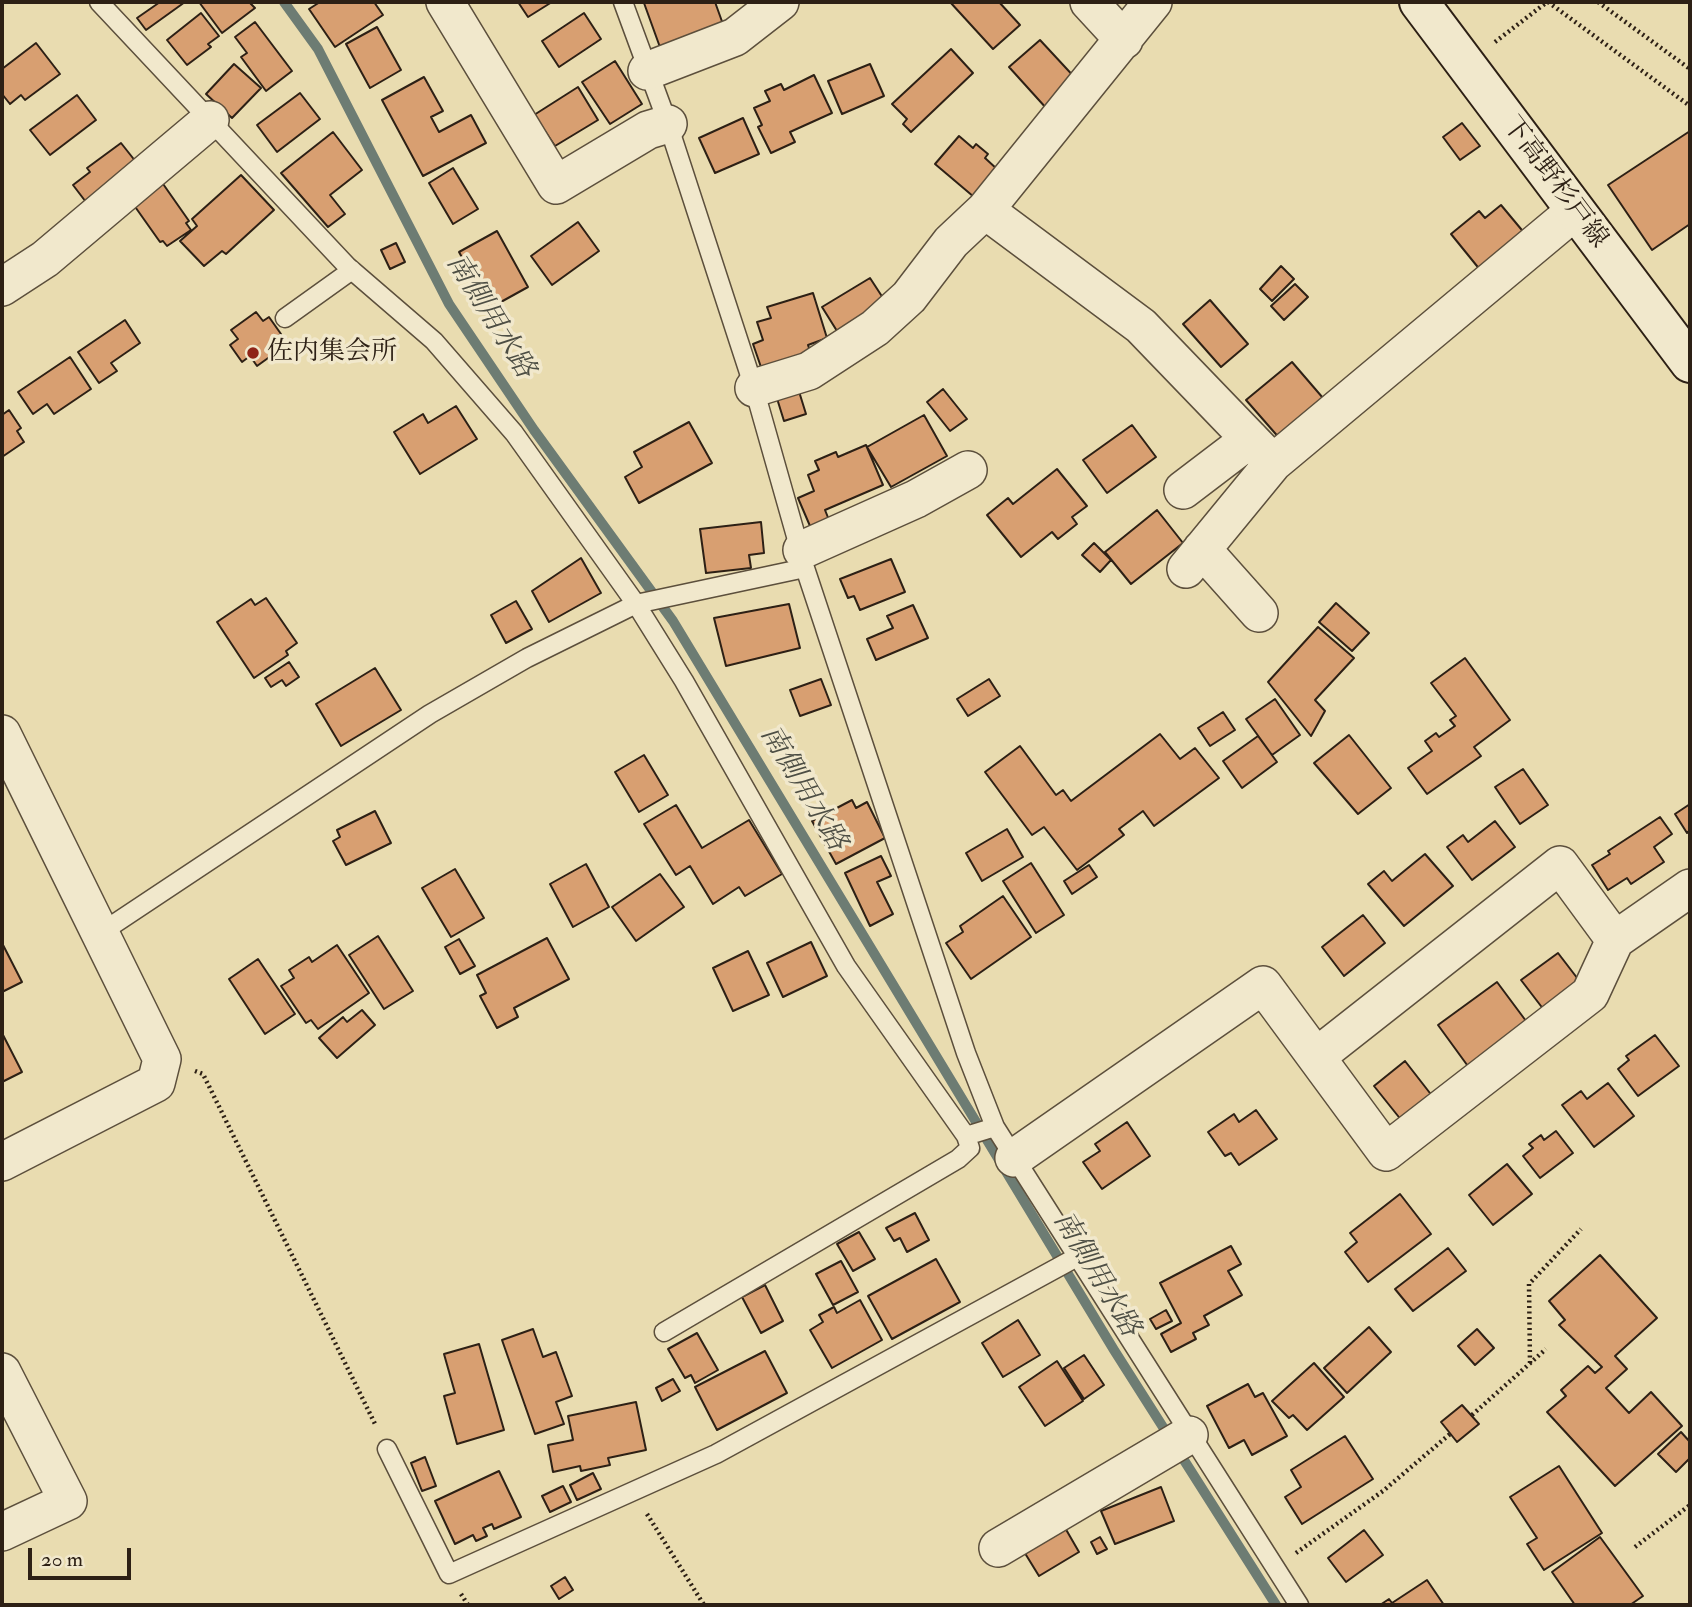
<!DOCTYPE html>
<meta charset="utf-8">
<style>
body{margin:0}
#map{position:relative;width:1692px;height:1607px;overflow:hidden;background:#e9dcb0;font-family:"IM FELL Double Pica",serif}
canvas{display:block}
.frame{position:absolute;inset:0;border:4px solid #2d2015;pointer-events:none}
.scale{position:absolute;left:28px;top:1548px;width:103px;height:32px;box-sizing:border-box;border:4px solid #2d2015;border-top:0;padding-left:9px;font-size:21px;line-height:24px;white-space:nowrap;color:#2d2015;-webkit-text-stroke:5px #f1e8cc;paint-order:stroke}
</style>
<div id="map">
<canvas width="1692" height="1607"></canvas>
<div class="frame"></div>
<div class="scale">20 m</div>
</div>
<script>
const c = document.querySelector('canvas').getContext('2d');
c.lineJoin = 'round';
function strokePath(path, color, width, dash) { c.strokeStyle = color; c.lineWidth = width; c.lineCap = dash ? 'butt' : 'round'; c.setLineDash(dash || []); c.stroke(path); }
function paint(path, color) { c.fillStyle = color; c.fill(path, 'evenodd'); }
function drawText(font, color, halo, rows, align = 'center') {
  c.font = font + ' "IM FELL Double Pica","Noto Serif JP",serif'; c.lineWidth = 7; c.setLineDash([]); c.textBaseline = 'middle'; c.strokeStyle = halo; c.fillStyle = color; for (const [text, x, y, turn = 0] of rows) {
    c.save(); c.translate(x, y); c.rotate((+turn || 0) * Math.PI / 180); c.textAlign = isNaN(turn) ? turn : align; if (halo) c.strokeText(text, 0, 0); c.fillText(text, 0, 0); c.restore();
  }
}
strokePath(new Path2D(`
 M284 2 318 49 449 304 534 430 673 621 1114 1350 1276 1605`), '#6d7c73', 10);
const building = new Path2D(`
 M160 2H185L146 30 137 18Z
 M199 2H249L255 8 222 33Z
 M320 2H374L383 15 335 47 309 9Z
 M518 2H552L528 17Z
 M715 2 724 27 661 50 644 3Z
 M950 2H999L1020 25 993 49Z
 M201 13 219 36 208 44 211 47 187 65 167 40Z
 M584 13 601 39 559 67 542 41Z
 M255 22 292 71 266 91 241 57 247 53 235 37Z
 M377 27 401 70 370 88 346 44Z
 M1040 40 1078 81 1047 109 1009 67Z
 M36 43 60 74 25 100 21 95 10 104 2 94V69Z
 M951 49 973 73 911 132 903 124 907 119 892 104Z
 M615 61 642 104 610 124 582 82Z
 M234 64 261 88 232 118 206 94Z
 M870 64 884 96 842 114 828 81Z
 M814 75 832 113 790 132 795 142 771 153 758 127 762 125 754 108 770 101 765 91 781 84 784 90Z
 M424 77 443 111 431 117 439 132 471 115 486 143 423 176 382 100Z
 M578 87 598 120 555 146 534 115Z
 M300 93 320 119 277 152 257 125Z
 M77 95 96 120 50 155 30 130Z
 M743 118 759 154 715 173 699 138Z
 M1462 123 1480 146 1460 160 1443 137Z
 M1690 131V224L1652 250 1608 185Z
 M333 132 362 170 330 195 345 214 328 227 281 173Z
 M959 136 973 148 976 144 988 154 985 158 998 170 974 197 935 164Z
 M121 143 140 167 89 206 73 185 90 172 87 168Z
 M453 168 478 209 453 224 429 183Z
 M241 175 274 210 226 254 222 251 204 266 180 241 197 226 192 219Z
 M161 181 189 221 186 223 191 230 167 246 163 241 160 242 131 201Z
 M1501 205 1526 235 1481 271 1451 234 1479 211 1485 218Z
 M578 222 599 251 552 285 531 256Z
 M497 231 528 287 490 308 459 252Z
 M396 243 405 262 390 269 381 250Z
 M1281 266 1294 279 1272 301 1260 289Z
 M870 278 885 301 837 331 822 307Z
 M1295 284 1308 297 1284 320 1271 306Z
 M813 293 827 338 808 345 811 354 762 370 753 344 763 340 757 322 771 318 767 307Z
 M1210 300 1248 344 1221 367 1183 324Z
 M256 312 263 321 269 317 281 334 275 338 282 348 257 366 250 356 242 362 230 345 238 339 231 330Z
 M125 320 140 343 111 363 117 371 99 383 78 352Z
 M70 357 91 389 54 414 47 404 33 414 18 392Z
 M1292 362 1329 405 1281 440 1246 400Z
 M797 385 806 414 784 421 775 392Z
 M943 389 967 419 950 431 927 402Z
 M456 406 477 439 420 474 394 432 423 414 428 423Z
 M9 410 21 428 17 431 24 442 2 457V415Z
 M924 415 947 456 891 487 867 447Z
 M689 422 712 463 639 503 625 477 642 467 634 452Z
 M1132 425 1156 457 1107 493 1083 460Z
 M866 445 883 485 825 510 831 525 813 533 798 498 814 491 808 475 819 470 815 461 836 452 838 457Z
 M1057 469 1087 506 1072 517 1077 524 1058 539 1052 532 1021 557 987 515 1008 498 1013 504Z
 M1157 510 1183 543 1131 584 1105 552Z
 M761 522 764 553 749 555 751 568 706 573 700 529Z
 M1094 543 1111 560 1100 572 1082 555Z
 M581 558 601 593 549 622 532 591Z
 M891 559 905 592 860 610 854 596 848 598 840 579Z
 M266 598 297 643 286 651 288 655 254 678 217 622 251 599 255 605Z
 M516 601 532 629 506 643 491 615Z
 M1336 603 1369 633 1352 651 1319 622Z
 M789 604 800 648 726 666 714 618Z
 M913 605 928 638 876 660 867 639 893 628 887 616Z
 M1318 627 1354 658 1315 700 1325 711 1311 736 1268 682Z
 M1465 658 1510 720 1474 747 1481 756 1427 794 1408 768 1432 751 1425 741 1436 733 1439 737 1455 726 1450 720 1456 716 1431 683Z
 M289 662 299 677 286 686 282 680 271 687 265 678Z
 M375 668 401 710 341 746 316 704Z
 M821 679 831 705 800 716 790 690Z
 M989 679 1000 696 968 716 957 699Z
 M1275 699 1300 735 1272 755 1246 719Z
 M1223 712 1235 730 1210 746 1198 728Z
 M1160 734 1180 759 1195 748 1219 778 1154 826 1143 811 1119 829 1124 835 1077 870 1044 827 1032 835 985 772 1020 746 1056 795 1063 790 1071 801Z
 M1349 735 1391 788 1358 814 1314 763Z
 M1258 736 1277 762 1242 788 1223 761Z
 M644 755 668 795 639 812 615 772Z
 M1523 769 1548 805 1520 824 1495 787Z
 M852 800 856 808 867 802 885 838 836 864 812 821Z
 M1690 804V830L1687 833 1675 814Z
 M676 805 702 848 749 820 782 874 745 896 739 887 713 904 690 866 676 875 644 824Z
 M375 811 391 843 346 865 333 841 340 837 337 830Z
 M1660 817 1672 834 1654 847 1664 862 1631 884 1627 878 1608 890 1592 865 1610 854 1608 851Z
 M1495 821 1515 847 1472 880 1447 847 1463 835 1468 842Z
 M1007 829 1023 857 982 881 966 853Z
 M1425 854 1453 886 1404 926 1368 884 1384 871 1392 881Z
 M881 856 891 876 877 882 893 914 870 926 845 873Z
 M1031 863 1064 915 1036 933 1003 881Z
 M586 864 609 907 573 927 550 884Z
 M1089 865 1097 877 1072 894 1064 881Z
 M455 869 484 918 451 937 422 888Z
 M660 874 684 907 636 941 612 907Z
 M1003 896 1031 937 971 979 946 943 963 932 960 926Z
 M1363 915 1385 943 1344 976 1322 947Z
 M378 936 413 991 384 1009 349 955Z
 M547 938 569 979 514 1008 518 1017 497 1028 480 996 486 993 477 975Z
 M459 939 475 966 460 974 445 947Z
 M811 942 827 976 783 997 767 963Z
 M2 943 22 982 2 992Z
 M337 945 369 993 318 1029 311 1020 306 1023 281 986 294 978 289 970 309 957 312 962Z
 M748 951 769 995 733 1011 713 968Z
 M1558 953 1581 983 1544 1010 1521 980Z
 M258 959 295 1014 265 1034 229 979Z
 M1497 982 1529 1025 1470 1069 1438 1025Z
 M362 1010 375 1025 337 1058 319 1038 343 1017 347 1022Z
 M2 1033 22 1072 2 1082Z
 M1655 1035 1679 1066 1638 1096 1618 1069 1629 1060 1626 1056Z
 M1405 1061 1433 1097 1402 1121 1374 1086Z
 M1608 1083 1634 1116 1594 1147 1562 1105 1581 1091 1587 1099Z
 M1256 1110 1277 1139 1239 1165 1231 1153 1225 1156 1208 1132 1234 1114 1239 1122Z
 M1127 1122 1150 1156 1102 1189 1083 1162 1100 1151 1095 1144Z
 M1556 1131 1573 1153 1540 1178 1523 1156 1533 1148 1529 1144 1541 1135 1544 1140Z
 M1507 1164 1532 1194 1493 1225 1469 1195Z
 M1400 1194 1431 1234 1368 1282 1345 1252 1357 1242 1350 1233Z
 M915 1213 929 1240 907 1252 900 1238 894 1241 886 1228Z
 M859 1232 875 1259 853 1271 837 1244Z
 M1231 1246 1241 1264 1228 1271 1242 1295 1204 1316 1209 1325 1193 1333 1196 1339 1171 1352 1161 1334 1181 1323 1160 1283Z
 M1448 1248 1466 1271 1413 1311 1395 1289Z
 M1600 1255 1657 1318 1615 1356 1627 1369 1606 1388 1629 1413 1651 1392 1682 1426 1615 1486 1547 1412 1566 1396 1561 1390 1588 1366 1595 1373 1602 1367 1559 1325 1565 1320 1549 1301Z
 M936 1259 960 1302 892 1339 868 1296Z
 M841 1261 858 1292 833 1305 816 1274Z
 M765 1285 783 1321 761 1333 742 1297Z
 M860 1300 882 1340 832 1368 810 1330 823 1322 819 1315 834 1307 837 1313Z
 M1166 1310 1172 1321 1156 1329 1150 1319Z
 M1018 1320 1040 1355 1003 1377 982 1343Z
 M1369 1327 1391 1352 1347 1393 1324 1368Z
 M533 1329 543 1357 556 1352 572 1396 556 1402 564 1424 535 1434 502 1340Z
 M1477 1329 1494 1348 1475 1365 1458 1346Z
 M697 1333 718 1370 695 1383 691 1375 685 1378 668 1349Z
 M479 1344 504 1430 457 1444 444 1396 455 1393 444 1354Z
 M765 1351 787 1393 717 1430 695 1387Z
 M1084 1355 1104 1385 1084 1399 1064 1368Z
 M1057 1361 1083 1401 1045 1426 1019 1387Z
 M1314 1363 1344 1397 1307 1430 1293 1415 1289 1418 1272 1401Z
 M673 1379 680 1391 662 1401 656 1388Z
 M1248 1384 1255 1397 1263 1393 1287 1436 1252 1455 1244 1440 1229 1448 1207 1406Z
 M636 1402 646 1450 608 1458 610 1465 581 1471 580 1466 553 1472 548 1445 573 1440 568 1416Z
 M1462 1405 1479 1424 1457 1442 1441 1422Z
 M1681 1432 1690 1442V1458L1676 1472 1658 1454Z
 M1345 1436 1373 1479 1302 1524 1285 1497 1301 1487 1291 1470Z
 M425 1457 436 1486 422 1491 411 1463Z
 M1559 1466 1602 1533 1544 1570 1527 1544 1537 1538 1510 1497Z
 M499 1471 521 1517 494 1529 492 1524 483 1528 487 1536 476 1541 473 1535 455 1544 435 1501Z
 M593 1473 601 1489 577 1500 570 1485Z
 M563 1486 571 1502 550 1512 542 1496Z
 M1161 1487 1174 1521 1115 1544 1101 1511Z
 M1064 1526 1079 1552 1039 1576 1023 1550Z
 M1364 1530 1383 1555 1346 1582 1328 1558Z
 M1100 1537 1107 1549 1097 1554 1091 1542Z
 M1600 1537 1643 1596 1630 1605H1575L1552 1572Z
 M565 1577 573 1590 559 1599 551 1586Z
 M1427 1580 1444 1605H1380L1389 1599 1392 1603Z`);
paint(building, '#d89f71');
strokePath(building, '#2d2015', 2);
const service = new Path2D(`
 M99 2 347 266 434 341 514 433 636 604 684 681 846 966 966 1136 995 1127
 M623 2 668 124 754 388 805 568 966 1053 995 1127 1299 1605
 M285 318 352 270
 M99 934 430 714 527 658 636 604 805 568
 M664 1332 958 1159 970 1148 966 1136
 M387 1449 449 1574 716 1454 1077 1257`);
const minor = new Path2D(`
 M445 2 556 185 648 130 668 124
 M1089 2 1124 40
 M1153 2 985 210 1141 326 1273 463 1575 211
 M647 71 735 37 780 2
 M2 287 45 259 210 120
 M754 388 809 371 875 328 909 297 951 242 985 210
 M1183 490 1250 439
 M1202 549 1259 613
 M802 550 916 499 968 470
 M1186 569 1273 463
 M2 734 162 1059 156 1083 2 1162
 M1316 1057 1560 865 1615 940
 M1014 1158 1263 985 1386 1152 1590 994 1615 940 1690 888
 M2 1372 68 1501 2 1532
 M998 1548 1189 1435`);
const secondary = new Path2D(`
 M1419 2 1690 363`);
strokePath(service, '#5c4f3c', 21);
strokePath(minor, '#5c4f3c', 40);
strokePath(secondary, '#2d2015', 42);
strokePath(new Path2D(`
 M1548 2 1690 106
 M1598 2 1690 69
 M1495 42 1547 2
 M195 1071 203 1074 376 1426
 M1530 1363 1529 1284 1581 1229
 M1472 1415 1546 1349
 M647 1514 704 1605
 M1635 1547 1690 1505
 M1296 1553 1383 1491 1450 1434
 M461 1594 468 1605`), '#2d2015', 4.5, [2, 3.5]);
strokePath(service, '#f1e8cc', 18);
strokePath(minor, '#f1e8cc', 37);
strokePath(secondary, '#f1e8cc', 38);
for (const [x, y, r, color] of [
 [253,353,7,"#8f2418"]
]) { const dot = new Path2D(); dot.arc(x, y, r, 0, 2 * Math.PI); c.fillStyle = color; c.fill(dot); strokePath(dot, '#f1e8cc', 2.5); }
drawText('26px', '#2d2015', '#f1e8cc', [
 ["下高野杉戸線",1554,183,53]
]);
drawText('26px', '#2d2015', '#f1e8cc', [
 ["佐内集会所",267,353]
], 'left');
drawText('italic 28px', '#4d4e44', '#f1e8cc', [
 ["南側用水路",489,317,58],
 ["南側用水路",802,789,59],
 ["南側用水路",1095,1275,59]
]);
</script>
